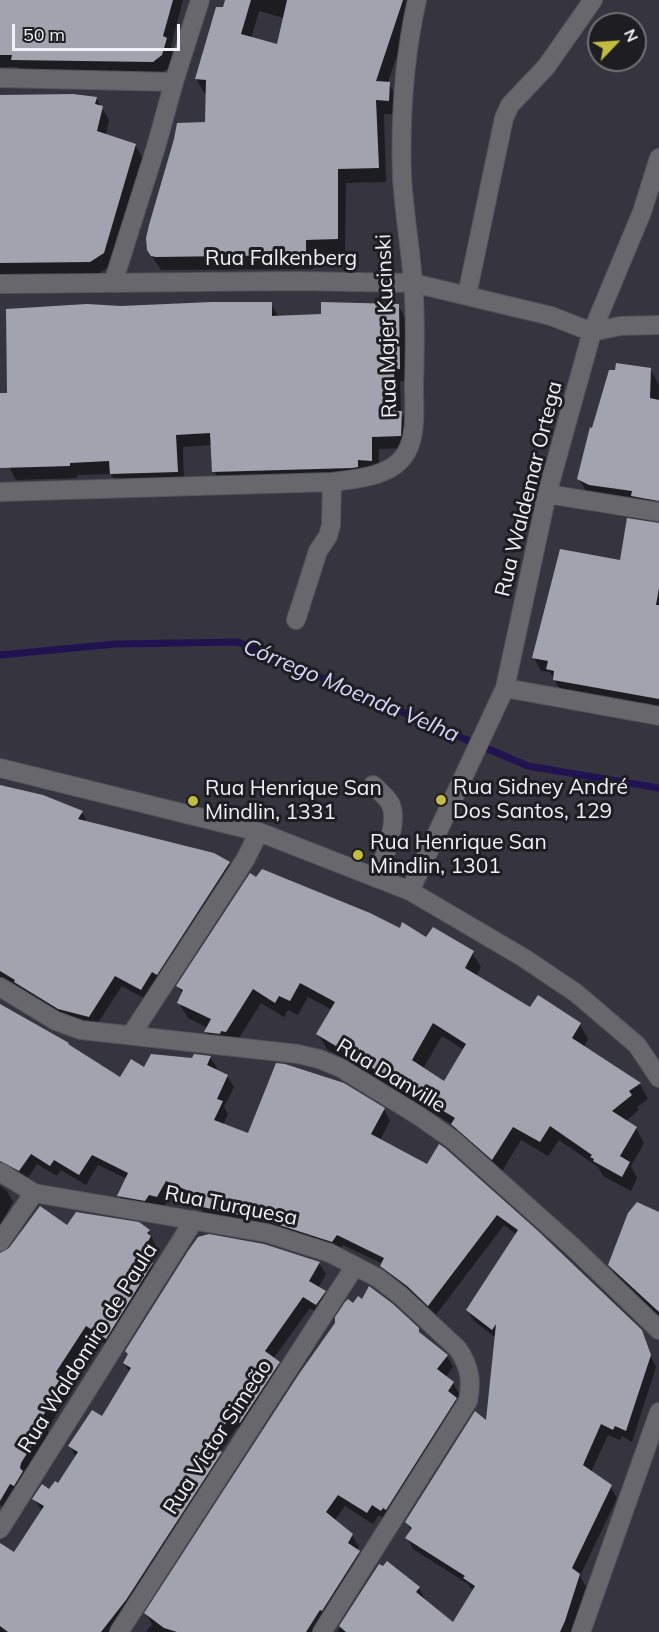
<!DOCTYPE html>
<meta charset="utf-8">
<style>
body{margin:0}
#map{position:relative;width:659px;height:1632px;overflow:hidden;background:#36353f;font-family:Mulish,sans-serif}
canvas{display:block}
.north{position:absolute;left:587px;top:12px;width:60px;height:60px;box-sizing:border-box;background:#1e1d22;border:2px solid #727177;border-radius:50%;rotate:65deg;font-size:16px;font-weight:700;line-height:24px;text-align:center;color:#f0f0f6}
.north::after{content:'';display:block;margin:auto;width:21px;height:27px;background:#c2bd3f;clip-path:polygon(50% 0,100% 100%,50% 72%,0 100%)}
.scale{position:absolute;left:12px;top:24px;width:168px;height:27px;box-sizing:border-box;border:3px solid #f0f0f6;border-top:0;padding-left:8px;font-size:18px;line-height:21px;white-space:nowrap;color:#f0f0f6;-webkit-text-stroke:4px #1e1d22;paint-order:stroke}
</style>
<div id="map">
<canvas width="659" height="1632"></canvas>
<div class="north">N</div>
<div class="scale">50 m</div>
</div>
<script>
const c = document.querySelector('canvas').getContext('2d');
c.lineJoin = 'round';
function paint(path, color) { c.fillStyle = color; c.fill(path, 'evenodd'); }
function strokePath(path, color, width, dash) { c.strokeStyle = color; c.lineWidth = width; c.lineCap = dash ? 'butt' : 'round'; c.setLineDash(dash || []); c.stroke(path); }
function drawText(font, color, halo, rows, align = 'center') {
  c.font = font + ' Mulish,sans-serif'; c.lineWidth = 6; c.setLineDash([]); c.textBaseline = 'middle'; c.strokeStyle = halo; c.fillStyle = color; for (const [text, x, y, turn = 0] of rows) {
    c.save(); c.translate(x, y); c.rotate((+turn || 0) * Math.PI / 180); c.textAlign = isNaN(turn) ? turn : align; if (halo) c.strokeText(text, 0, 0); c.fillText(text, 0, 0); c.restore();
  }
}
paint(new Path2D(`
 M0 0H183L171 46 174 52 169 68 161 74 20 72 18 67H0Z
 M227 0H416L388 82 397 98 396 114H384L386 182 346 183 345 253 313 254V269L161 270 148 250 206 124 207 93H204L196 78ZM259 11 284 18 278 45 251 39Z
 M0 97 96 98 109 120 106 135 135 145 143 158 110 266 98 274 0 277Z
 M271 304 278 316H322L398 305 405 318 406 381H400L401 412 408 425 407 448 379 449V473L221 484 214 471 212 445 183 447 184 484 118 486 111 474 77 475V478L16 480 9 467 121 308Z
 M650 369 659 385 655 508 588 494 579 479Z
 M659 530V711L562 693 550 672 541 671 534 658 621 562Z
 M0 787 82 812 88 824 229 863 236 875 147 1000 122 986 95 1027 0 989Z
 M400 930 472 953 481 967 476 977 530 1009 580 1025 588 1039 584 1047 640 1084 648 1099 637 1107 639 1110 625 1122 636 1128 644 1143 631 1166 637 1178 631 1191 603 1176 598 1167 559 1140 548 1156 521 1140 501 1173 461 1139 453 1125 327 1049 318 1034 332 1010 308 997 298 1015 288 1010 284 1017 261 1003 234 1046 214 1047 206 1032 208 1028 188 1018 179 1003 183 995 178 986ZM442 1036 464 1050 445 1083 423 1069Z
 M0 1006 68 1044 70 1047 120 1079 144 1069 210 1057 217 1068 216 1071 227 1076 234 1087 224 1107 228 1114 223 1125 249 1135 384 1109 390 1121 380 1140 427 1166 439 1146 645 1344 656 1367 632 1442 622 1436 620 1440 608 1435 591 1472 610 1486 617 1498 580 1576 586 1587 571 1632H337L379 1566 419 1588 425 1600 453 1624 473 1591 468 1584 413 1549 407 1538 412 1531 406 1522 487 1422 496 1338 474 1321 467 1310 517 1235 504 1225 435 1316 388 1278 382 1266 383 1264 343 1245 339 1253 206 1217 197 1202 172 1191 164 1207H125L119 1196 127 1179 98 1165 86 1185 61 1170 57 1176 37 1164 26 1181 0 1174Z
 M0 1186 7 1191 13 1202 3 1220 8 1230 0 1244Z
 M659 1214V1319L619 1281 610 1265Z
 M68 1227 149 1231 157 1248 148 1262 152 1264 159 1276 113 1349 93 1336 64 1381 70 1394 47 1429 51 1436 7 1510 0 1505V1255Z
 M264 1245 319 1263 326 1274 318 1288 325 1292 331 1303 323 1316 310 1308 273 1359 279 1363 285 1374 247 1434 237 1427 220 1452 227 1464 117 1632H0V1553L15 1554 42 1511 34 1499 58 1485 76 1457 70 1446 103 1418 130 1372 124 1363 129 1356 127 1351Z
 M418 1333 447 1356 453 1367 446 1377 453 1383 460 1395 456 1400 462 1410 388 1521 379 1515 373 1524 345 1506 334 1521 352 1535 359 1547 356 1550 365 1563 322 1632H146L152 1624 146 1613Z`), '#0007');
strokePath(new Path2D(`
 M0 655 116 644 238 642 528 766 659 788`), '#211251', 7);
paint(new Path2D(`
 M0 0H173L163 36 167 38 162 55 153 62 11 60 12 55H0Z
 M225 0H251L241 34 277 44 287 0H403L376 81 390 82 389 101 376 100 379 168 338 169V239L306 240V255L156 257 151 256 147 250 146 238 149 225 174 139 177 123 205 122 206 80 195 79 216 7H223Z
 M73 94 97 97 95 104 103 106 97 131 136 144 104 253 90 262 0 263V95Z
 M212 302H272V316L321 314V302L399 304 400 369H394L395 411H402L401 436 372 437V461L358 460V467L352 468 212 472 210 433 176 435 178 472 110 474 109 461 70 463V466L0 468V393H7L6 309 87 304 121 306Z
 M616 363 651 368 650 398 659 400V501L631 496 632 491 589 485 577 479 590 427 592 428 609 370H615Z
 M627 518 659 523V588L656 605H659V699L553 680 554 671 546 669 548 661 532 658 560 549 620 560Z
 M0 785 43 795 83 811 78 819 214 853 230 862 157 975 152 972 141 990 115 976 89 1017 58 1009 14 982 15 980 0 971Z
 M262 869 370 913 400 928 402 922 426 937 433 927 474 951 465 968 530 1007 538 995 581 1023 572 1038 641 1083 629 1091 632 1095 612 1111 637 1127 620 1156 630 1162 622 1177 593 1161 594 1159 590 1157 592 1155 550 1126 540 1142 513 1127 492 1160 451 1124 455 1118 316 1034 335 1002 300 983 290 1001 279 996 275 1003 253 989 226 1032 221 1031 220 1034 204 1032 211 1019 177 1003 183 990 176 986 250 873 256 877ZM433 1023 466 1044 444 1081 412 1060Z
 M0 1004 69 1043 68 1044 120 1077 131 1059 144 1067 151 1054 192 1058 194 1054 211 1056 207 1065 228 1075 217 1099 223 1101 214 1120 248 1133 276 1063 285 1064 344 1083 385 1108 371 1134 427 1164 439 1144 445 1148 537 1230 642 1330 651 1355 626 1431 615 1426 613 1430 601 1424 583 1465 612 1485 572 1568 580 1574 565 1621 560 1632H346L339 1626 379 1564 383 1566 387 1561 420 1587 416 1592 453 1622 475 1586 463 1578 465 1576 405 1538 412 1528 405 1522 475 1411 486 1420 496 1324 492 1330 466 1310 518 1230 497 1215 428 1306 407 1286 380 1266 384 1258 337 1235 332 1242 270 1222 198 1206 200 1201 194 1198 195 1194 166 1181 157 1197 149 1195 145 1201 117 1196 128 1173 92 1155 79 1175 54 1160 50 1166 31 1154 19 1171 0 1161Z
 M637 1202 659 1212V1312L608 1265 628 1213Z
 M40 1206 67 1225 76 1212 139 1222 150 1230 147 1233 151 1236 140 1255 153 1263 106 1339 86 1326 56 1372 63 1377 61 1379 65 1382 40 1420 46 1423 21 1463 20 1468 23 1471 14 1486 10 1484 0 1501V1253L9 1248Z
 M209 1234 264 1244 320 1262 309 1281 326 1291 316 1305 303 1297 265 1351 280 1362 240 1423 230 1417 211 1445 222 1452 126 1600 101 1632H8L0 1626V1543L14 1552 44 1506 32 1499 42 1484 49 1489 55 1481 58 1483 78 1452 68 1446 92 1410 102 1416 131 1368 123 1363 128 1354 125 1351 188 1251 198 1237Z
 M369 1286 393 1304 419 1328V1332L448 1355 437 1369 454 1382 448 1391 457 1398 386 1510 383 1508 381 1511 372 1505 367 1513 338 1495 326 1512 353 1534 348 1543 360 1551 322 1611 320 1610 306 1632H177L164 1628 144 1613 299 1374 335 1323V1317L345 1302 348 1299 353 1303 358 1296 362 1299Z`), '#a3a3af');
const minor = new Path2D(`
 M0 78 174 82
 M113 283 156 147 174 82 200 0
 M0 284 296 281 413 283 551 316 592 332
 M467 295 504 118 510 105 546 67 593 0
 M592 332 620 326 659 325
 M0 492 332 482C356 479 392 477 406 453 417 435 414 406 414 386 415 351 416 316 413 281 410 246 404 211 402 177 400 117 404 58 417 0
 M547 494 659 512
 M296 620 318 551 328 536 331 525 332 482
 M505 688 659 716
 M0 768 259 832 410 891 524 958 576 993 637 1045 659 1078
 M373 785C378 790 386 796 390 803 400 821 383 859 376 878
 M410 891 505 688 547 494 592 332 642 212 659 158
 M0 987 56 1021 81 1030 298 1054 319 1059 341 1068 419 1116 452 1139 573 1247 659 1330
 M131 1035 245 860 259 832
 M0 1172 34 1193 267 1233 330 1253 378 1278 400 1295 458 1349C470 1367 472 1381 468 1401L322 1632
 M0 1242 34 1193
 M0 1529 194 1220
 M119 1632 355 1266
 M581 1632 659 1412`);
strokePath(minor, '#54535c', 20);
strokePath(minor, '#67676c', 18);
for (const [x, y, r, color] of [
 [441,800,6,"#c2bd3f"],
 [193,801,6,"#c2bd3f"],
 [358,855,6,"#c2bd3f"]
]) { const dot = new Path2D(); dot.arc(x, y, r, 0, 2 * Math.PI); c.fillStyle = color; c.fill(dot); strokePath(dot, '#1e1d22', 2); }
drawText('21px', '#f0f0f6', '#1e1d22', [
 ["Rua Falkenberg",281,259],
 ["Rua Majer Kucinski",387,326,-92],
 ["Rua Waldemar Ortega",529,489,-76],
 ["Rua Danville",391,1076,31],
 ["Rua Turquesa",231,1206,11],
 ["Rua Waldomiro de Paula",88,1348,-58],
 ["Rua Victor Simeão",218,1437,-57]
]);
drawText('21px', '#f0f0f6', '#1e1d22', [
 ["Rua Sidney André",453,788],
 ["Dos Santos, 129",453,812],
 ["Rua Henrique San",205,789],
 ["Mindlin, 1331",205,813],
 ["Rua Henrique San",370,843],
 ["Mindlin, 1301",370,867]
], 'left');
drawText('italic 22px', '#d6d4fc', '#1e1d22', [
 ["Córrego Moenda Velha",351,691,23]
]);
</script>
